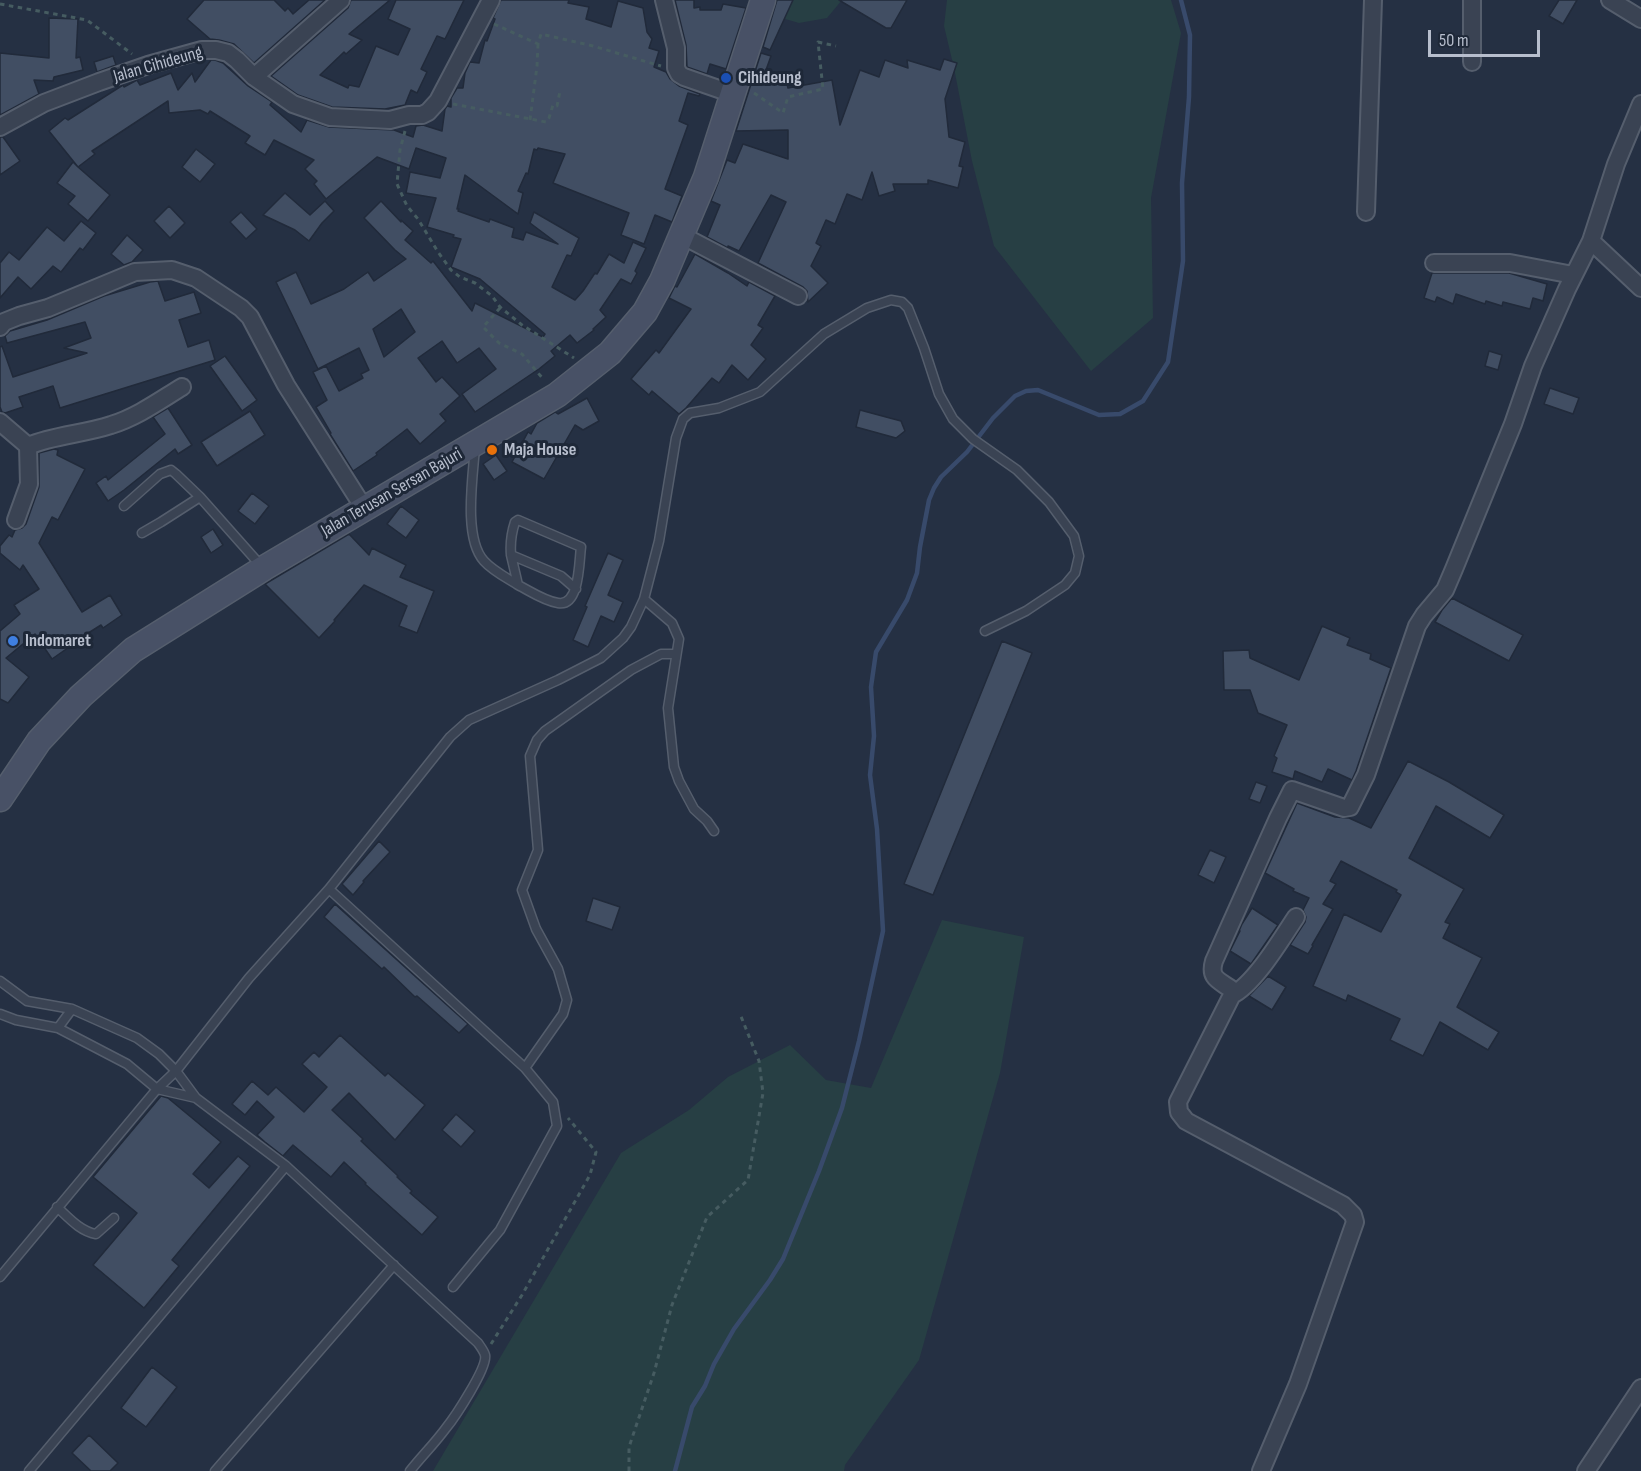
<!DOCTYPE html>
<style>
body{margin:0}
#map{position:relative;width:1641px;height:1471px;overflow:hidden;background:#253043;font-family:"Sofia Sans Condensed",sans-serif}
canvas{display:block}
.scale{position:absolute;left:1428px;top:30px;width:112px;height:27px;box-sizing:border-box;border:3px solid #b7becd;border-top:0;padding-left:8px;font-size:18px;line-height:21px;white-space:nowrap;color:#b7becd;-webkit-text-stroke:4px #1e2838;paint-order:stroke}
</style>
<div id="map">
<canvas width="1641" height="1471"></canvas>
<div class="scale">50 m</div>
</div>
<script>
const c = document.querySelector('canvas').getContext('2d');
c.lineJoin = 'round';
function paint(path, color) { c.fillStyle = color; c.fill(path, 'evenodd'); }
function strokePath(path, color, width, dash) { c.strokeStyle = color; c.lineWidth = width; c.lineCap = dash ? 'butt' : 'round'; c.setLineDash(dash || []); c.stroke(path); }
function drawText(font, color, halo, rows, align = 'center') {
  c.font = font + ' "Sofia Sans Condensed",sans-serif'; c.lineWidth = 6; c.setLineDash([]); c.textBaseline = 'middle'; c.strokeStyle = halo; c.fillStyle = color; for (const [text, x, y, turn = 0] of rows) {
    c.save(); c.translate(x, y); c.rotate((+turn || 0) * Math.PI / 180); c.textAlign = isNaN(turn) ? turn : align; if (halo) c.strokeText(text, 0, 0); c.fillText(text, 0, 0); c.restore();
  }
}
paint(new Path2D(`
 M777 0H842L827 18 799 23 768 14Z
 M947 0H1171L1181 33 1151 198 1153 318 1091 371 994 246 972 161 954 68 944 26Z
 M942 920 1024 937 1000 1073 919 1360 845 1465 844 1471H433L621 1153 689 1110 728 1077 790 1045 826 1080 871 1088Z`), '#273f44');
strokePath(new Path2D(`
 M675 1471 692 1407 705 1386 714 1364 734 1329 770 1280 783 1259 819 1171 842 1108 859 1041 883 931 877 829 870 775 874 736 871 687 876 652 907 600 917 573 920 547 929 500 934 488 941 477 967 452 993 418 1015 396 1026 391 1038 390 1099 415 1120 414 1143 401 1168 362 1183 261 1182 183 1189 97 1190 35 1181 0`), '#384a6b', 4.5);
const building = new Path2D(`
 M204 0H274L285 11 288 8 293 14 309 0H325L254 63 234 44 219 40 210 39 187 19Z
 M351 0H390L349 34 362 40 346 54 344 52 320 75 348 88 349 85 359 87 376 46 398 55 410 29 388 19 396 0H464L445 39 437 36 421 69 427 72 417 93 411 90 405 105 385 109 332 107 298 95 271 76 348 8Z
 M501 0H569L568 3 589 7 586 19 611 27 618 1 643 8 647 32 652 39 649 48 659 51 654 67 666 72 670 79 679 86 700 94 699 96 688 93 679 121 688 125 665 189 682 196 672 222 655 215 644 244 621 235 629 213 553 183 565 154 538 148 537 150 534 149 528 174 526 173 518 191 523 193 518 214 465 175 457 209H459L458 211 489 222 490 219 514 228 512 237 523 240 526 232 558 244 530 223 534 212 579 238 571 256 567 255 552 287 575 300 583 291 595 273 597 274 609 254 624 263 633 242 646 248 635 271 637 273 631 284 621 279 600 310 606 317 593 329 594 330 577 343 570 335 551 351 555 356 539 369 475 412 462 394 496 369 479 348 457 363 442 341 418 358 436 382 442 377 460 396 440 414 446 421 420 444 407 429 376 453 377 455 353 471 330 434 331 433 316 407 327 400 313 372 326 366 339 391 363 378 361 374 369 370 359 348 318 369 276 282 296 272 311 304 344 289 368 272 374 281 406 259 395 250 364 218 381 201 401 222V220L413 231 405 240 431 263 433 261 472 311 475 303 543 337 545 334 480 279 451 267 461 239 453 237 454 235 427 227 436 198 406 193 410 172 440 178 446 158 416 148 409 169 377 157 326 199 314 184 317 181 305 169 314 160 274 140 265 155 245 143 250 136 210 111 208 114 200 110 169 113 168 101 92 151 95 154 78 167 110 195 88 221 68 204 75 196 57 183 73 162 78 167 49 131 65 118 68 120 123 85 124 87 137 80 140 85 171 73 178 90 192 73 195 82 211 60H215L223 63 248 86 272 102 270 105 301 132 307 120 329 127 394 130 413 137 416 126 423 125 442 131 445 109 447 106 451 107V98L457 88H463L465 73 470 62 479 63 485 40 487 41 495 19 493 18ZM401 309 415 332 384 357 373 329Z
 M675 0H694V8L700 7V10H721L723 4 746 8 726 69 710 64 707 74 687 67 686 45Z
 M777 0H793L770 50 763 47Z
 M839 0H907L891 28H886Z
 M1559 0H1577L1563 24 1549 16Z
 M49 18 78 19 76 58 80 57 83 70 54 77 53 81 34 80 39 94 0 115V53L49 58Z
 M761 53 771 56 761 84 786 80 788 88 832 80 840 125 860 70 879 77 885 60 908 68 907 60 940 70 944 59 957 63 945 99 949 137 965 142 959 166 963 167 958 188 928 180V184H893L895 191 879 196 872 172 862 200 847 194 835 224 826 220 816 243 821 246 811 266 828 283 808 302 807 291 803 287 758 263 786 202 771 195 739 251 728 246V248L707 237 720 205 711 201 727 160 735 163 743 144 788 159V130L736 131Z
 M113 56 116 65 97 72 94 62Z
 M0 137H3L20 161 0 175Z
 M196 149 215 164 200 182 182 167Z
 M285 193 310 215 325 201 334 211 322 223 309 241 295 230 263 215Z
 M169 206 185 223 170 238 154 221Z
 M241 212 257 229 246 239 230 222Z
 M81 221 96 233 83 250 80 248 61 272 53 266 31 289 18 277 0 298V263L9 252 19 260 47 227 64 241Z
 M127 235 143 250 132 262 124 265 111 254Z
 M695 254 728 273 747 286 749 282 775 296 758 325 763 328 751 345 766 359 748 380 732 365 719 383 712 378 686 408 679 414 652 391 649 395 631 379 656 350 659 353 691 309 669 298 675 286 677 287Z
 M1432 273H1509L1547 284 1543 301 1533 298 1530 309 1503 302 1502 306 1486 301 1485 304 1456 294 1453 304 1437 297 1435 302 1424 298Z
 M158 281 165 301 194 292 201 313 179 320 188 347 209 340 215 360 60 408 53 386 19 397 23 407 5 413 2 412 0 407V347L2 346 13 377 87 353 64 348 91 338 85 322 7 343 5 336 10 331 47 320 104 296 150 282Z
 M1489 351 1502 355 1498 370 1485 366Z
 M225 356 257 400 242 411 210 366Z
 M1550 388 1579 398 1573 414 1544 404Z
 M587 398 599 421 583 430 575 425 544 479 512 462 528 432 531 434 537 423 555 412 558 414Z
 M168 408 192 445 178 454 175 449 124 490 108 501 96 483 106 476 108 480 165 434 153 417Z
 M860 410 901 421 905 431 896 438 856 427Z
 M250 411 265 435 217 466 201 442Z
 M54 449 58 450 57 455 85 469 58 520 52 517 39 543 82 612 110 595 122 615 103 628 101 625 71 644 72 645 52 659 35 634 6 658 29 677 8 703 0 699V631L20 614 14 605 39 589 23 565 20 570 0 553V546L9 535 12 537 15 530 22 528 26 524 39 487V453Z
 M496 455 507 471 494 480 483 464Z
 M252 493 269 506 255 524 238 511Z
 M401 506 419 520 406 538 387 524Z
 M213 529 223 545 211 553 201 537Z
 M349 534 369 555 372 548 406 565 400 577 434 591 417 633 399 626 407 606 364 585 334 620 335 621 319 638 265 584Z
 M608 553 623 560 608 595 623 602 614 622 601 616 588 647 573 640 587 607 585 606Z
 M1452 598 1523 635 1509 661 1435 622 1442 610Z
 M1322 626 1350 638 1347 645 1371 654 1370 659 1391 668 1356 771 1352 780 1328 769 1322 782 1295 771 1293 779 1272 772 1277 758 1274 756 1287 725 1258 713 1250 690H1224L1223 651 1249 650 1250 658 1299 680Z
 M1002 641 1032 653 933 895 904 884Z
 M1408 761 1449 782 1504 815 1490 838 1436 806 1409 858 1464 889 1445 922 1450 924 1443 938 1482 958 1457 1007 1499 1032 1488 1050 1440 1022 1423 1056 1390 1040 1400 1019 1348 995 1346 1001 1313 986 1344 914 1381 932 1401 895 1396 892 1397 890 1341 861 1330 881 1336 884 1323 904 1333 909 1312 945 1313 946 1308 954 1290 945 1305 922 1306 917 1303 910 1309 898 1293 891 1294 889 1265 873 1297 803 1335 817 1349 818 1371 828Z
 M1256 782 1267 786 1260 803 1249 799Z
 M379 841 390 852 363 881 364 882 353 895 342 884Z
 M1210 850 1226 857 1214 883 1198 875Z
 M593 898 620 907 612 930 586 921Z
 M335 904 468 1024 459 1033 417 996 415 997 384 967 382 969 324 917Z
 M1252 908 1278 925 1251 964 1230 951 1240 931H1239L1242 924Z
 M1268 976 1286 987 1272 1010 1249 996Z
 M340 1035 385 1076 388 1073 425 1105 395 1140 349 1093 332 1110 363 1139 361 1141 398 1176 397 1177 412 1191 410 1193 438 1217 422 1235 365 1184 366 1183 344 1162 331 1177 293 1145 283 1156 265 1142 257 1135 274 1117 257 1101 245 1115 232 1104 252 1081 268 1095 276 1087 304 1112 327 1087 302 1064 314 1052 319 1057Z
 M161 1096 168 1098 221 1142 193 1174 209 1188 238 1156 250 1166 172 1260 179 1266 144 1308 93 1265 137 1213 93 1177Z
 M456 1114 475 1131 461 1147 442 1130Z
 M152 1367 177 1387 146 1427 121 1408Z
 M89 1435 118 1463 110 1471H91L72 1453Z`);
paint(building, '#414e63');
strokePath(building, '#212a3a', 1.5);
const service = new Path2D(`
 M475 447C473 476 463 538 484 561 493 571 507 578 518 585
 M124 506 160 474 171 470 176 474 200 497 263 568
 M142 533 161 522 200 497
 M511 555C510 543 511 534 515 522L518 520 581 547C579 561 580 607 558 603 544 601 530 591 518 585L511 555 561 576 576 589
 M644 599 672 623 679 639 668 708 674 767 679 781 694 809 707 821 714 831
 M329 889 525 1068 553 1102 557 1126 500 1230 453 1287
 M0 981 27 1001 72 1009 137 1038 159 1054 176 1071 196 1098 286 1166 478 1343C480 1346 484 1351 485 1355 488 1367 455 1417 446 1428 435 1443 422 1456 410 1471
 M0 1014 16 1020 58 1028 127 1064 157 1089 196 1098
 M58 1028 72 1009
 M525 1068 563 1014 567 1000 558 969 536 929 522 890 538 850 530 756 537 740 545 731 631 670 661 654H676
 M57 1207C69 1218 80 1231 96 1234L114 1218
 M0 1277 157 1089 176 1071 249 978 329 889 450 737 469 720 558 680 601 658 623 638 631 627 644 599 659 541 676 438 683 419 690 413 719 408 760 392 824 334 867 308 891 300 902 302 908 308 924 348 939 394 953 419 973 439 1017 470 1049 502 1074 536 1079 556 1075 573 1065 585 1026 611 985 631
 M29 1471 286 1166
 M215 1471 394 1265`);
const minor = new Path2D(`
 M664 0 676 48V68L679 74 684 77 733 94
 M1472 0V62
 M1610 0 1641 19
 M254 77 341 0
 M0 127 44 103 99 82 148 65 202 50H216L228 53 237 60 254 77 293 104 330 117 390 120 409 115H422L428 112 438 101 491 0
 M1366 212 1373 0
 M681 235 798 296
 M1591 241 1641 288
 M1434 263H1510L1573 275
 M0 327 4 322 19 316 48 308 135 272 172 270 196 278 241 308 250 317 286 385 364 508
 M0 422 28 446 29 484 16 520
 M28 446C54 435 84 434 111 425 137 417 159 401 182 387
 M1232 995C1254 985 1282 938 1296 917
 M1261 1471 1298 1384 1355 1222 1353 1215 1343 1205 1186 1121 1179 1112 1178 1102 1232 995 1231 989C1218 980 1209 978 1214 961L1278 818 1292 790 1344 808 1350 807 1366 775 1417 626 1424 615 1445 590 1454 569 1513 424 1533 366 1567 289 1591 241 1616 164 1641 104
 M1586 1471 1641 1388`);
const secondary = new Path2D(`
 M0 799 39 741 81 696 133 650 264 568 557 395 610 353 645 312 662 281 706 177 763 0`);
strokePath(service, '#555e6d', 11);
strokePath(minor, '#555e6d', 20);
strokePath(secondary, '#555e6d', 27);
strokePath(new Path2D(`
 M0 4 87 20 132 54
 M494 24 538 44 541 34 593 46 661 66
 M754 93 783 113 788 97 823 89 818 42 836 46
 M453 104 546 122 549 118 553 105 557 106 560 91
 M530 120 537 66 538 44
 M405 131 400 150 397 184 407 206 418 219 438 252 451 270 460 277 475 283 492 296 500 307 522 325 574 358
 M500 308 483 327 499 343 522 354 544 380
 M491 1344 522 1295 590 1175 596 1152 568 1118
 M629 1471V1447L654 1373 672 1305 707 1217 748 1180 763 1093 759 1061 740 1014`), '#465c61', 3, [4.5, 4.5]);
strokePath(service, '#3a4353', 8);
strokePath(minor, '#3a4353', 16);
strokePath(secondary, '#485166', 24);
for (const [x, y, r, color] of [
 [726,78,6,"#1a4fb4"],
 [492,450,6,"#e8710a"],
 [13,641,6,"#3f7fe0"]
]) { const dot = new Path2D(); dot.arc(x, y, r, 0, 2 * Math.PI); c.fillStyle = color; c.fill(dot); strokePath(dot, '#1e2838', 2); }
drawText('18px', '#b7becd', '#1e2838', [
 ["Jalan Cihideung",158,65,-16],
 ["Jalan Terusan Sersan Bajuri",392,493,-30]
]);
drawText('bold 18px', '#b7becd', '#1e2838', [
 ["Cihideung",738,78],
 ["Maja House",504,450],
 ["Indomaret",25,641]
], 'left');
</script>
